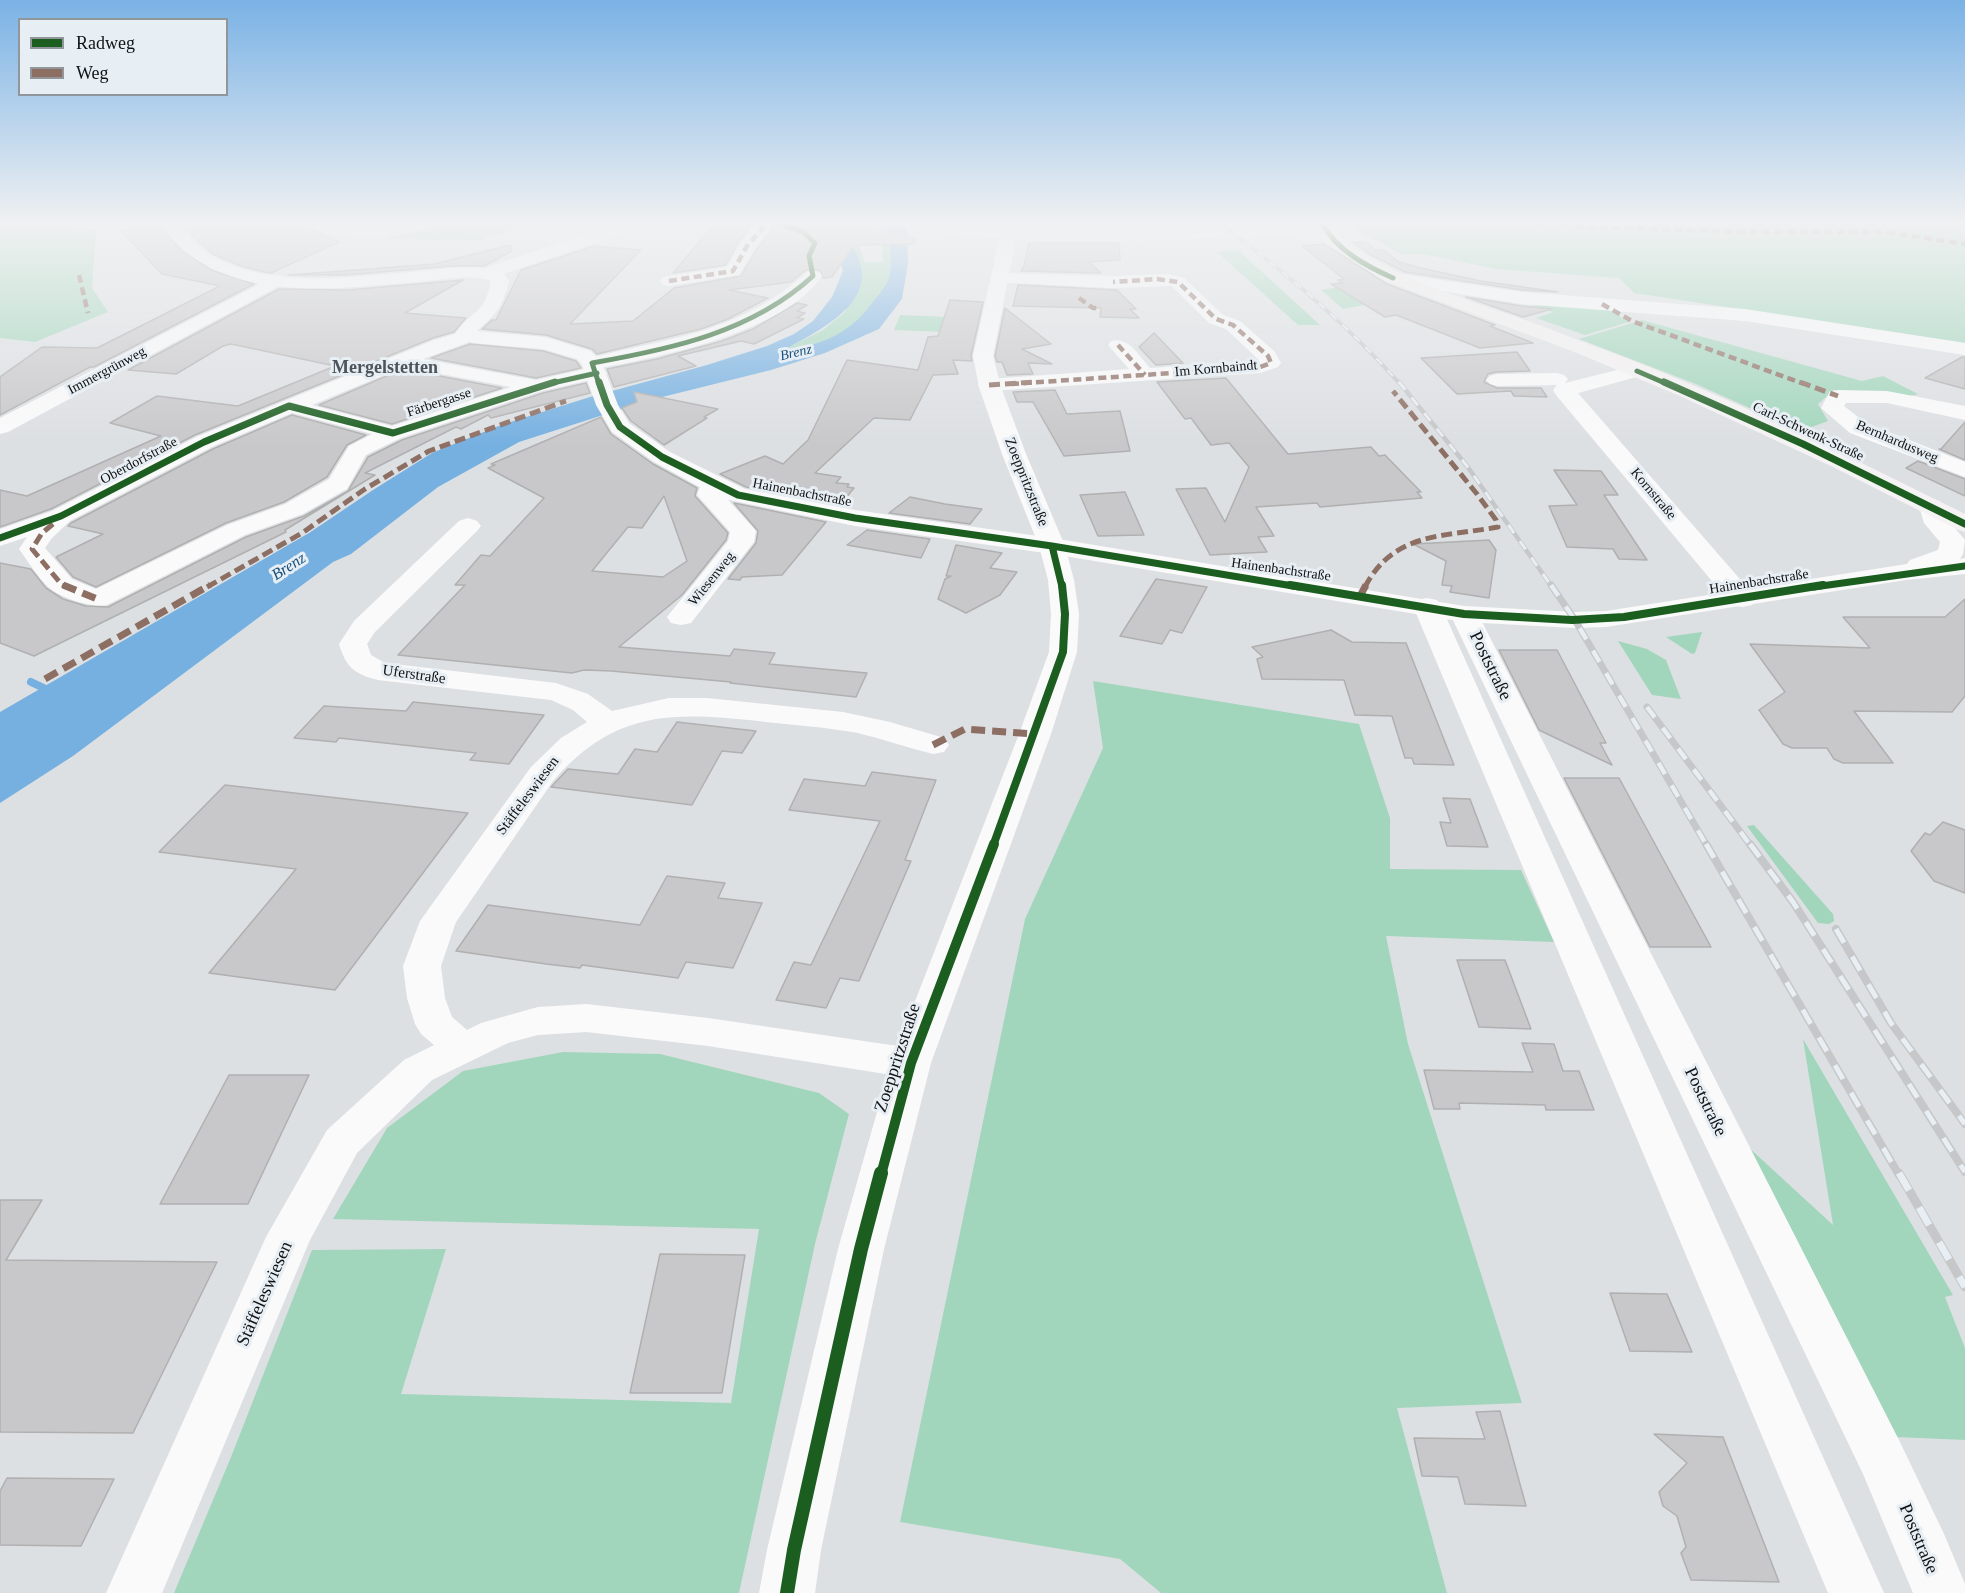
<!DOCTYPE html>
<meta charset="utf-8">
<style>
body{margin:0}
#map{position:relative;width:1965px;height:1593px;overflow:hidden;background:#dde0e3;font-family:"Times New Roman",serif}
canvas{display:block}
.legend{position:absolute;left:18px;top:18px;width:210px;height:78px;box-sizing:border-box;background:#e7eef4;border:2px solid #91969a;margin:0;padding:8px 10px;list-style:none;font-size:18px;color:#101214}
.legend li{display:flex;align-items:center;gap:12px;height:30px}
.legend b{width:30px;border:2px solid #91969a}
</style>
<div id="map">
<canvas width="1965" height="1593"></canvas>
<ul class="legend">
<li><b style="height:8px;background:#1b5e20"></b>Radweg</li>
<li><b style="height:8px;background:#8d6e63"></b>Weg</li>
</ul>
</div>
<script>
const c = document.querySelector('canvas').getContext('2d');
c.lineJoin = 'round';
function paint(path, color) { c.fillStyle = color; c.fill(path, 'evenodd'); }
function strokePath(path, color, width, dash) { c.strokeStyle = color; c.lineWidth = width; c.lineCap = dash ? 'butt' : 'round'; c.setLineDash(dash || []); c.stroke(path); }
function drawText(font, color, halo, rows, align = 'center') {
  c.font = font + ' "Times New Roman",serif'; c.lineWidth = 6; c.setLineDash([]); c.textBaseline = 'middle'; c.strokeStyle = halo; c.fillStyle = color; for (const [text, x, y, turn = 0] of rows) {
    c.save(); c.translate(x, y); c.rotate((+turn || 0) * Math.PI / 180); c.textAlign = isNaN(turn) ? turn : align; if (halo) c.strokeText(text, 0, 0); c.fillText(text, 0, 0); c.restore();
  }
}
paint(new Path2D(`
 M0 223H59L96 230 92 288 108 312 35 342 0 338Z
 M435 223H534L481 240 383 239 427 229Z
 M880 223 887 224C889 241 894 263 888 279 881 301 856 327 836 337 820 345 800 347 783 350L823 330 845 312 849 240 846 233 858 245 865 262H883Z
 M1350 223H1965V343L1634 293 1619 278 1496 269 1423 254H1402L1356 230Z
 M1238 250 1320 325H1298L1217 252Z
 M1378 281 1386 301 1343 309 1321 290Z
 M1525 302 1606 308 1629 322 1585 335 1536 318 1553 312Z
 M900 315 974 318 969 333 894 330Z
 M1642 320 1862 381 1883 376 1918 394C1908 399 1849 391 1833 391L1818 404 1828 421 1801 431 1696 384 1579 339Z
 M1702 632 1695 653 1692 654 1666 637Z
 M1618 641 1647 649 1666 660 1681 699 1652 695Z
 M1093 681 1359 724 1390 818V869L1521 870 1554 942 1386 936 1408 1044 1522 1403 1397 1408 1447 1593H1161L1120 1559 900 1522 1025 919 1103 748Z
 M1754 825 1833 914 1834 921 1829 924 1818 923 1747 826Z
 M1803 1039 1953 1295 1945 1297 1965 1348V1440L1895 1437 1746 1145 1833 1225Z
 M563 1052 660 1054 819 1093 849 1114 815 1244 739 1593H174L231 1457 312 1250 446 1249 401 1394 731 1403 759 1229 333 1219 387 1128 463 1071Z`), '#a2d6bc');
paint(new Path2D(`
 M887 224 907 227 908 263 902 299 879 329 825 353 771 370 650 400 519 442 438 487 351 554 333 562 73 756 0 803V712L309 533 373 490 432 453 501 425 590 397 707 365 767 346 794 334 813 321 832 297 843 271 840 262 848 240C890 296 827 326 786 349 824 346 853 331 875 299 880 294 885 287 888 280 894 263 889 241 887 224Z`), '#75b0e1');
strokePath(new Path2D(`
 M31 682 50 691`), '#75b0e1', 8);
const building = new Path2D(`
 M126 223H157L182 251 211 270 254 284 94 367H90L0 415V377L42 347 97 348 220 286 162 274 121 231 132 230Z
 M179 223H300L339 242 271 273 265 272 241 266 213 254Z
 M715 223H751L752 226 739 241 726 265 673 273Z
 M771 223H862L915 239 914 244 854 245 832 277 823 278 821 271 813 269 806 270 791 282 729 290 768 298 728 319 701 329 597 354 592 349 546 335 482 329 492 320H496L521 270 594 246 641 250 570 324 633 321 674 288 741 276 757 249 773 229Z
 M1353 242H1365L1376 250H1383L1399 262 1421 268 1481 281 1558 292 1522 290 1405 272 1369 254Z
 M1029 243H1119L1120 260 1089 262 1101 273 1021 271 1024 266Z
 M1324 244 1387 284 1495 325 1490 326 1533 343 1480 348 1396 315 1385 317 1331 284 1343 283 1338 280 1344 279 1302 246Z
 M510 245 512 251 484 266H452L345 275H289L434 264Z
 M463 280 405 313 466 318 454 332 433 338 195 435 51 509 0 527V490L27 496 161 436 110 423 157 396 238 406 335 366 231 344 223 346 176 374 128 370 279 289 348 290Z
 M1018 285 1117 290 1136 309H1130L1139 318 1100 317 1101 308 1013 306Z
 M1466 297 1522 306 1552 309 1523 317Z
 M950 300 983 302 971 356 972 361 953 360 958 374 933 375 910 420 874 418 815 473 841 477 836 483 849 484 847 487 854 488 840 505 746 487 720 474 765 456 783 464 808 440 847 360 918 370 928 337 938 336Z
 M797 303 807 305 797 311 805 313 797 318 804 319 754 344 741 341 678 356 696 366 614 387 607 369 657 359 722 341 753 329Z
 M1005 308 1051 344 1022 349 1052 364 1028 363 1033 374 1007 375 1002 362H997L995 356Z
 M1154 333 1183 363 1156 365 1139 347Z
 M470 344 543 351 576 361 581 368 536 378 431 358Z
 M1517 352 1530 371 1496 372 1488 374 1484 382 1497 388H1541L1547 397 1514 396 1511 391 1457 394 1421 358Z
 M1962 357H1965V389L1925 378Z
 M403 369 502 388 392 424 319 405Z
 M1226 378 1288 454 1371 447 1379 456 1385 455 1421 492H1417L1422 498 1320 507 1317 503 1256 507 1274 536 1258 537 1267 552 1210 555 1176 489 1206 488 1225 522 1249 467 1229 443 1211 445 1191 418 1185 419 1157 382Z
 M586 383 590 393 491 418 488 415 461 429 456 427 365 473 375 475 285 530 286 532 34 656 0 643V563L31 569 46 588 63 599 86 606 108 607 246 537 304 516 348 491 368 457 402 440 543 393Z
 M1055 390 1067 414 1120 411 1130 451 1064 456 1033 402H1017L1013 392Z
 M634 392 718 409 704 417 707 418 664 445 631 421 622 408 637 402Z
 M292 415 366 435 347 445 327 477 284 502 226 523 96 587 73 577 56 557 103 534 68 526 71 523 213 449Z
 M601 417 611 434 653 464 697 488 695 496 728 533 726 540 682 595 619 647 730 656 734 649 775 653 769 664 867 673 856 697 730 683 731 682 611 671 584 670 572 673 398 655 465 585H455L481 555 490 556 544 498 488 468 495 465 491 464ZM664 496 687 561 663 577 592 571 628 527 642 528Z
 M1965 422V460L1939 449H1941Z
 M1918 461 1965 479V496L1906 468Z
 M1554 470 1601 471 1618 495H1604L1647 560 1619 559 1613 549 1567 547 1549 506 1577 505Z
 M1125 492 1144 535 1098 536 1080 495Z
 M910 497 945 504 982 509 970 524 889 513Z
 M734 503 826 522 782 575 742 577 740 580 728 579 756 543 758 531Z
 M867 530 930 539 921 558 847 545Z
 M1489 540 1496 550 1489 598 1450 592 1452 586 1442 585 1446 561 1413 544Z
 M956 545 1002 553 990 568 1017 572 1000 595 966 613 938 599 945 579 951 576H946Z
 M1156 579 1207 587 1182 633 1170 630 1162 644 1120 636Z
 M1965 599V696L1952 712 1854 711 1893 763H1843L1834 759 1827 748H1792L1783 744 1759 710 1785 692 1750 644 1870 648 1843 617H1945Z
 M1331 630 1352 642 1406 643 1454 765 1414 764 1412 758H1405L1392 716 1355 715 1344 680 1262 679 1257 659 1263 657 1252 647Z
 M1499 650H1557L1606 743H1600L1612 765 1539 730Z
 M413 702 544 715 509 764 470 760 476 753 339 738 336 742 294 738 324 706 406 711Z
 M677 722 756 731 742 753 722 751 692 805 551 787 568 769 618 774 635 749 657 752Z
 M872 772 936 780 905 860 911 861 859 981 840 978 826 1008 776 1000 794 962 811 965 880 821 789 810 804 779 865 786Z
 M1564 778H1619L1711 947H1650Z
 M225 785 468 813 335 990 209 973 296 869 159 852Z
 M1443 798 1470 799 1488 847 1447 846 1440 822 1451 823Z
 M1943 822 1965 830V893L1934 881 1911 851 1925 833 1930 835Z
 M667 876 725 883 718 898 762 903 733 968 686 962 678 978 582 965 580 968 546 964 456 951 488 905 640 925Z
 M1457 960H1505L1531 1029 1479 1027Z
 M1522 1043 1554 1044 1563 1071H1579L1594 1110H1546L1545 1105 1459 1103 1460 1109H1434L1424 1070 1533 1072Z
 M229 1075H309L248 1204H160Z
 M0 1200H42L6 1260 217 1262 133 1433 0 1432Z
 M660 1254 745 1255 722 1393H630Z
 M1610 1293 1667 1294 1692 1352 1630 1351Z
 M1500 1411 1526 1506 1465 1504 1458 1477 1422 1476 1414 1438 1485 1439 1476 1412Z
 M1654 1434 1723 1437 1779 1582 1691 1580 1681 1553 1686 1547 1677 1516 1663 1506 1659 1492 1687 1463Z
 M7 1478 114 1479 81 1546 0 1545V1491Z`);
paint(building, '#c8c7c9');
strokePath(building, '#b0b0b1', 1.5);
paint(new Path2D(`
 M306 223 382 226 388 227 390 231 388 235 382 236C363 235 318 239 306 223Z
 M619 223H644L642 227 494 277H482L479 273 482 269Z
 M753 223H769L771 228 755 248 739 275 669 286 663 285 660 281 663 277 669 276 727 267 741 242 754 227Z
 M899 223C954 223 1008 230 1063 231 1151 232 1239 223 1327 223L1331 227 1323 232C1193 238 1062 249 933 232 923 230 905 231 899 223Z
 M813 271 819 272 822 276C784 332 664 356 601 368L607 373 604 377 542 391 401 438 366 455 347 489 303 514 245 535 107 605C93 608 64 599 52 590 41 582 27 560 19 549L27 537 0 546V529L52 511 196 437 434 340 468 330 475 332 478 336 475 340 423 359 536 380 589 368 582 363 585 359C669 338 738 334 807 272ZM403 367 511 387 392 426 312 405ZM292 413 372 434 349 446 329 479 285 504 227 525 96 589 72 579 45 548 52 538 70 521 212 447Z
 M1000 273 1113 276 1168 274 1184 278 1223 315 1240 321 1275 352 1281 363 1278 367 1260 373 989 391 981 390 978 385 981 380 989 379 1129 369 1108 345 1111 341C1129 336 1139 356 1150 368L1259 360 1226 329 1209 323 1172 286 1113 288 994 282 991 278 994 274Z
 M1393 273 1522 292 1745 309 1965 343V355L1745 321 1522 304 1387 282 1384 278 1387 274Z
 M277 275 283 276 286 280 283 284 8 432 0 434V418Z
 M1637 365 1644 367 1647 371 1644 375 1578 393 1752 593 1756 599 1752 605 1742 607 1732 605 1556 395 1553 390 1557 385 1497 386 1490 384 1486 380 1490 376 1497 374 1557 373 1564 375 1568 379 1565 383Z
 M1838 390 1887 391 1965 406V420L1887 403H1846L1844 406 1866 423 1965 462V477L1850 433 1821 408 1830 391Z
 M712 477 721 479 724 484 722 493 756 531 754 542 691 623 681 625 671 623 667 617 728 541 730 532 697 495 703 479Z
 M468 518 477 521 481 526 477 531 375 632 367 644 371 655 385 663 556 683 588 694 612 711 669 698H707L843 712 890 722 944 738 949 745 944 752 933 754C908 748 883 739 858 733 825 727 791 725 758 721 671 712 615 710 553 781L456 922 441 966 445 998 452 1017 467 1030 481 1023 538 1007 586 1004 708 1018 911 1048 925 1053 931 1063 925 1073 911 1078 708 1046 586 1032 538 1035 508 1043 432 1080 357 1153 310 1240 162 1593H106L266 1237 327 1130 404 1060 434 1045 421 1034 415 1024 407 998 403 966 420 921 531 767 561 738 587 722 573 710 551 700 378 680C354 674 346 667 339 644L354 621 459 521Z
 M1427 598 1437 600 1441 606 1884 1593H1828L1413 606 1417 600Z
 M1464 606 1474 608 1478 614 1899 1440 1944 1534 1965 1584V1593H1913L1863 1474 1450 614 1454 608Z`), '#fafafb');
paint(new Path2D(`
 M159 223H176C189 236 201 251 218 259 275 289 359 276 422 271 450 268 475 264 503 272L509 281C502 308 497 313 477 331L545 337 591 351 602 363 618 405 629 423 670 452 745 489 855 510 1052 538 1464 606 1575 612 1606 611 1907 564 1910 560 1938 550 1940 542 1924 523 1919 506 1922 501 1931 499 1940 501 1949 521 1965 540 1963 554 1960 559 1965 558V574L1906 580 1606 627 1575 628 1464 622 1052 554 855 526 729 500 703 489 654 462 612 432 596 405 582 365 577 359 543 349 473 343 458 338 455 334C469 311 488 313 490 280 466 274 441 280 417 282 329 289 218 306 159 223Z`), '#fafafb');
paint(new Path2D(`
 M1003 223H1019L993 356 1001 387 1026 454 1065 546 1074 580 1079 614 1077 652 1051 734 931 1063 884 1249 821 1550 815 1593H759L767 1550 838 1249 891 1063 1019 734 1049 652 1051 614 1048 580 1039 546 1002 454 979 387 973 356Z`), '#fafafb');
paint(new Path2D(`
 M1314 223H1330C1360 270 1485 305 1539 325 1591 345 1644 364 1695 386 1787 425 1876 470 1965 514V532L1956 529 1833 467 1680 396 1577 353 1383 280 1326 243Z`), '#f5f2f3');
const railFar4 = new Path2D(`
 M1219 223C1284 271 1346 323 1400 384`);
const railFar3 = new Path2D(`
 M1399 382 1467 466 1552 587`);
const railFar2 = new Path2D(`
 M1551 585 1575 620 1707 846
 M1647 707 1751 846`);
const railFar1 = new Path2D(`
 M1706 844 1899 1175
 M1750 844 1793 902 1965 1172
 M1836 929 1891 1023 1965 1124`);
const rail = new Path2D(`
 M1899 1173 1965 1287`);
strokePath(railFar4, '#c6c7c8', 4);
strokePath(railFar3, '#c6c7c8', 4.5);
strokePath(railFar2, '#c6c7c8', 7);
strokePath(railFar1, '#c6c7c8', 8);
strokePath(rail, '#c6c7c8', 9);
strokePath(railFar4, '#e7eef4', 2, [8]);
strokePath(railFar3, '#e7eef4', 3, [10]);
strokePath(railFar2, '#e7eef4', 4.5, [13]);
strokePath(railFar1, '#e7eef4', 5, [16]);
strokePath(rail, '#e7eef4', 7, [20]);
strokePath(new Path2D(`
 M1542 223 1540 225 1743 232H1886L1965 244
 M79 275 88 313
 M669 281 733 271 747 246 763 228 761 223
 M1079 298 1093 308H1098
 M1602 304 1632 321 1804 384
 M1118 345 1145 375
 M1011 384 1260 367 1271 363 1268 356 1233 325 1216 319 1178 282 1157 279 1113 282`), '#8d6e63', 4.5, [8, 4.5]);
strokePath(new Path2D(`
 M1800 382 1838 396
 M989 385 1034 382
 M53 524 42 533 32 549 62 585 67 587
 M207 587 302 533 365 489 429 451 566 401
 M1365 587C1394 531 1445 537 1498 527L1496 520 1477 494 1393 391`), '#8d6e63', 5, [11, 5]);
strokePath(new Path2D(`
 M63 585 97 599
 M1360 596 1366 585
 M45 679 210 585
 M933 745 965 729 1035 734`), '#8d6e63', 7, [14, 7]);
strokePath(new Path2D(`
 M1322 223C1336 250 1366 266 1393 278
 M1637 371 1667 384
 M548 384 597 373
 M599 384 592 363C672 349 752 332 813 276L809 256 815 243 803 232 778 223`), '#1b5e20', 5);
strokePath(new Path2D(`
 M599 382 607 405 620 427 662 457 738 495 855 518 1052 546 1299 587
 M1664 382 1803 444 1965 524
 M0 538 61 516 204 442 289 406 393 433 555 382
 M1052 546 1062 587
 M1814 587 1965 566`), '#1b5e20', 7);
strokePath(new Path2D(`
 M1290 585 1464 614 1572 620 1624 617 1823 585
 M993 846 1063 652 1065 614 1062 585`), '#1b5e20', 8);
strokePath(new Path2D(`
 M881 1175 911 1063 994 844`), '#1b5e20', 10);
strokePath(new Path2D(`
 M787 1593 794 1550 861 1249 881 1173`), '#1b5e20', 14);
const sky = c.createLinearGradient(0, 0, 0, 446);
sky.addColorStop(0, '#7ab2e5');
sky.addColorStop(0.5, '#f0f1f2');
sky.addColorStop(1, '#f0f1f200');
c.fillStyle = sky;
c.fillRect(0, 0, 1965, 446);
drawText('italic 14px', '#16507e', '#e7eef4', [
 ["Brenz",796,353,-13]
]);
drawText('14px', '#101214', '#e7eef4', [
 ["Im Kornbaindt",1216,369,-5],
 ["Immergrünweg",107,371,-28],
 ["Färbergasse",439,403,-18],
 ["Carl-Schwenk-Straße",1808,432,25],
 ["Bernhardusweg",1897,442,23],
 ["Oberdorfstraße",139,461,-28],
 ["Hainenbachstraße",802,493,11],
 ["Kornstraße",1653,494,50],
 ["Hainenbachstraße",1281,570,8],
 ["Wiesenweg",712,579,-51],
 ["Hainenbachstraße",1759,582,-9]
]);
drawText('15px', '#101214', '#e7eef4', [
 ["Zoeppritzstraße",1026,482,68],
 ["Uferstraße",414,675,8],
 ["Stäffeleswiesen",528,796,-53]
]);
drawText('italic 16px', '#16507e', '#e7eef4', [
 ["Brenz",289,567,-33]
]);
drawText('bold 18px', '#4e5459', '#e7eef4', [
 ["Mergelstetten",385,368]
]);
drawText('18px', '#101214', '#e7eef4', [
 ["Poststraße",1490,666,64],
 ["Zoeppritzstraße",898,1058,-72],
 ["Poststraße",1705,1102,64],
 ["Stäffeleswiesen",265,1294,-66],
 ["Poststraße",1918,1539,67]
]);
</script>
